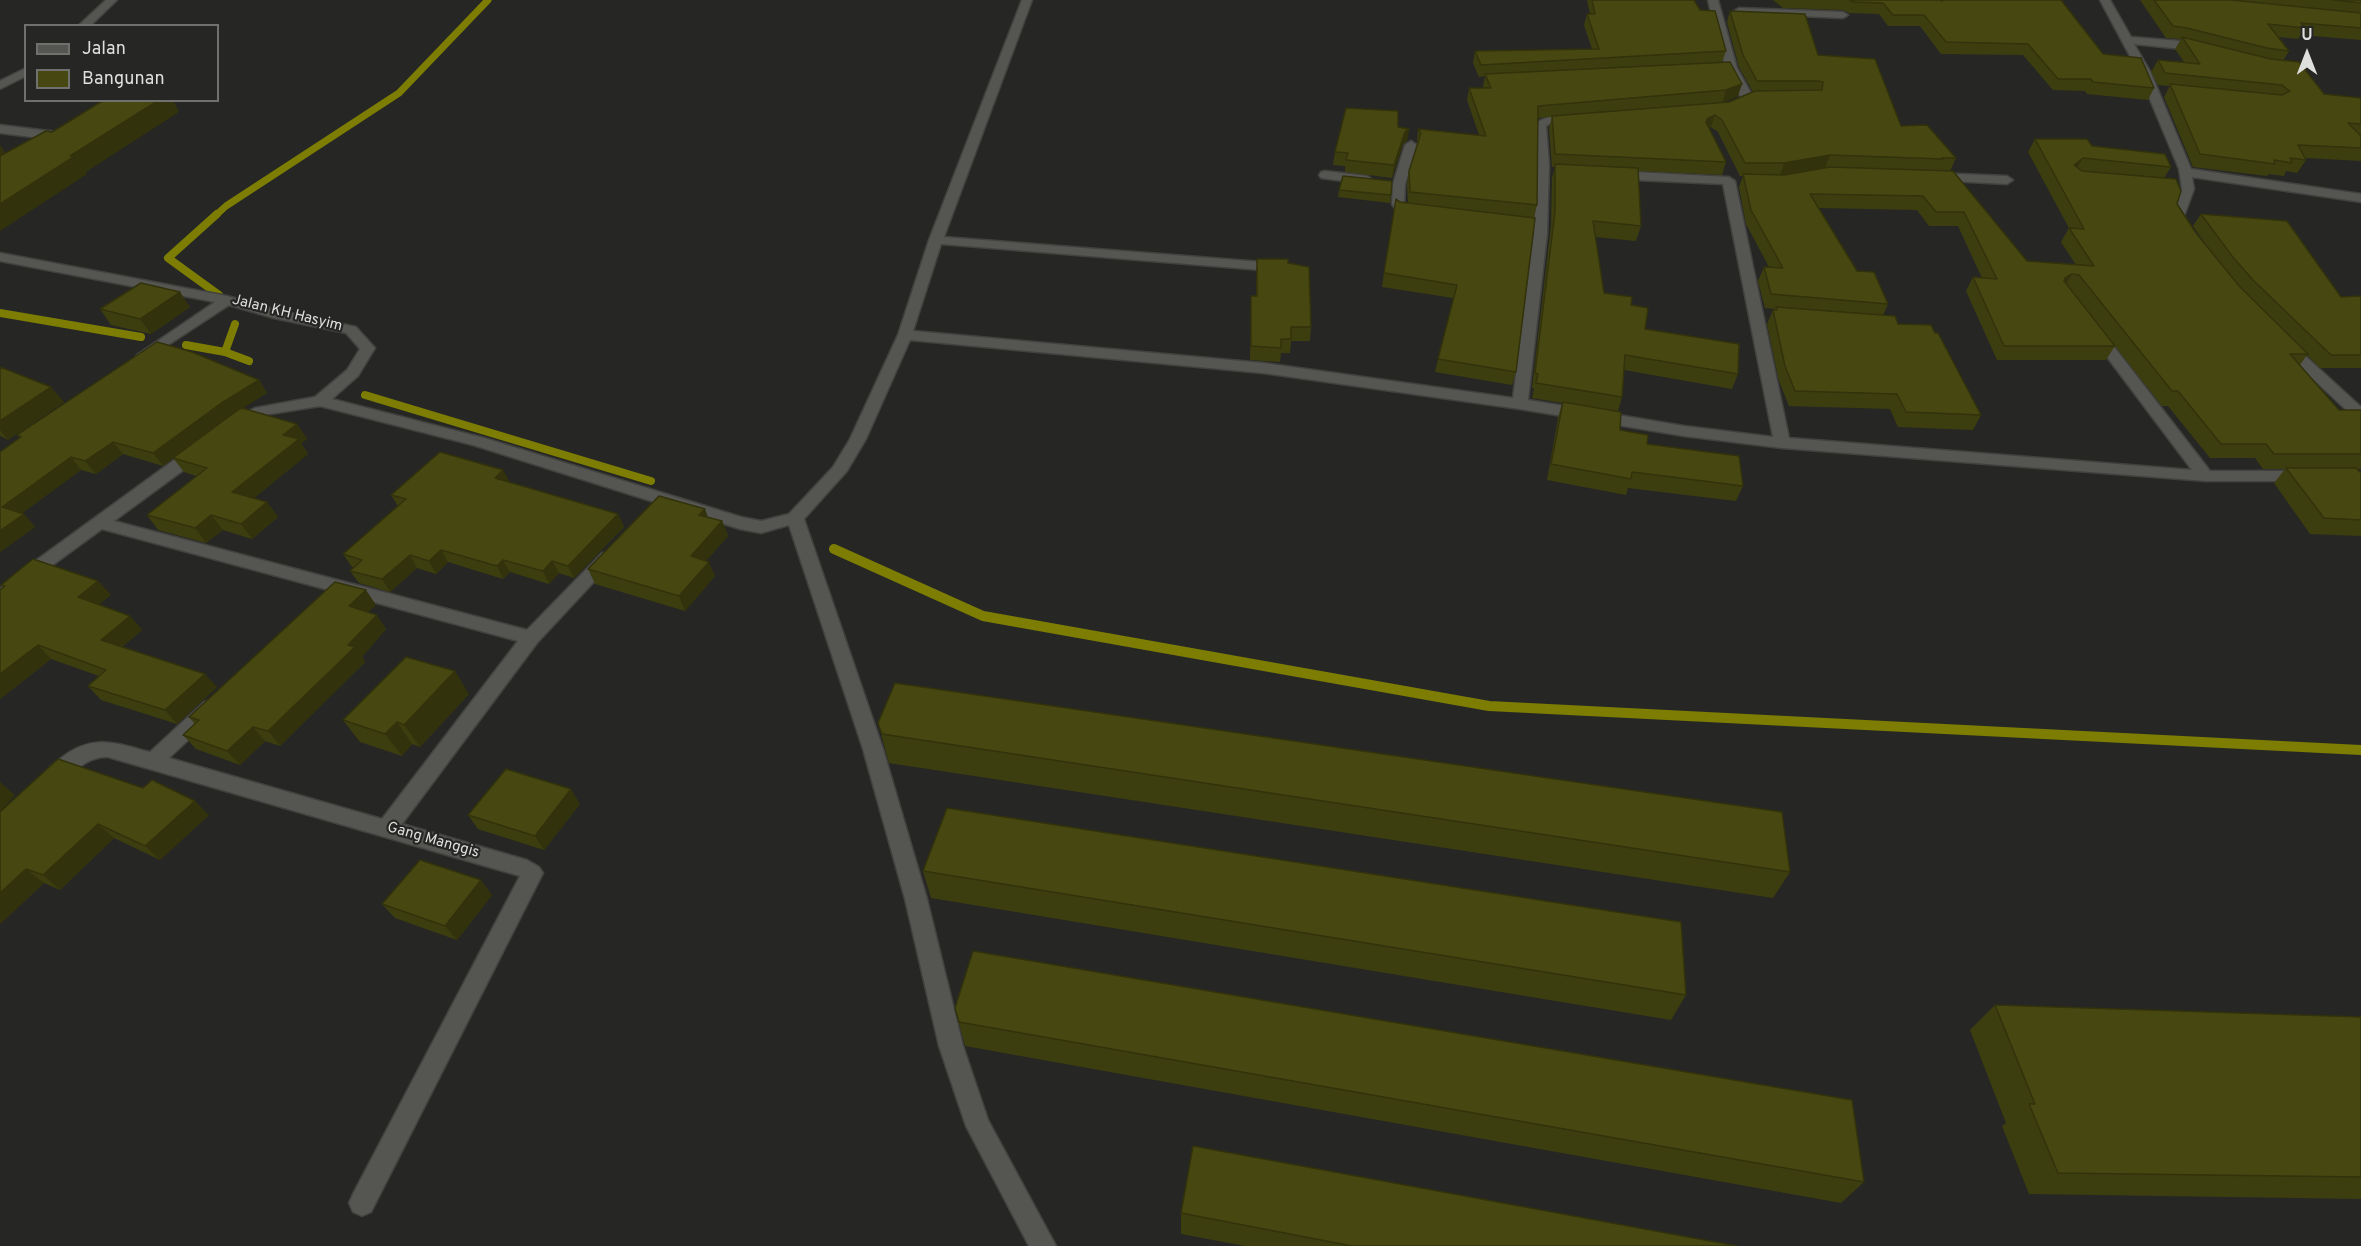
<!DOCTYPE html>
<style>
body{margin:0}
#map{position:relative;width:2361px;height:1246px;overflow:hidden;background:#262724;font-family:Overpass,sans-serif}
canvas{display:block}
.legend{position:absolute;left:24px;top:24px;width:195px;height:78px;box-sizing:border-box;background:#262724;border:2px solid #70716e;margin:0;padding:8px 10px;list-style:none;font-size:18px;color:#dfdfde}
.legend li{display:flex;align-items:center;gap:12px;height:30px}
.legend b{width:30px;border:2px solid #70716e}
.north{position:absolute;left:2277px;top:24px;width:60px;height:60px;-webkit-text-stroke:4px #262724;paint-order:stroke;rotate:0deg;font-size:16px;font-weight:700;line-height:24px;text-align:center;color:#dfdfde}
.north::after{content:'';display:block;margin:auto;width:21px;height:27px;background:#dfdfde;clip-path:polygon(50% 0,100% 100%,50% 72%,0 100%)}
</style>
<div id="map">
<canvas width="2361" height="1246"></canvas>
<ul class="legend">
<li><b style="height:8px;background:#555552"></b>Jalan</li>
<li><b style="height:16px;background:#474811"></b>Bangunan</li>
</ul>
<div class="north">U</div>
</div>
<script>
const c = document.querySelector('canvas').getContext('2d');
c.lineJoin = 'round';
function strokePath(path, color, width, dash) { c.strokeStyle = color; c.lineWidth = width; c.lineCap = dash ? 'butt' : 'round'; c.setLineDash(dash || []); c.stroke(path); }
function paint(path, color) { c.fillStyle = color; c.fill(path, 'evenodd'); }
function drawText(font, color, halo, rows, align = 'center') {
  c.font = font + ' Overpass,sans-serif'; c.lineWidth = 4.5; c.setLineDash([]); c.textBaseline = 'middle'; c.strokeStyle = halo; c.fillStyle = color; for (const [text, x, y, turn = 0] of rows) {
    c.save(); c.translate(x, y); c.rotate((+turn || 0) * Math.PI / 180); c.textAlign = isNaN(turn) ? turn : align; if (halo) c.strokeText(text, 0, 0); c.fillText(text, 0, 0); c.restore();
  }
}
strokePath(new Path2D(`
 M215 216 226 206 399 93 488 0`), '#7c7d02', 7);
strokePath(new Path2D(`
 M217 214 168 258 219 295
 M0 313 141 337
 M186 345 225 352 249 361
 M225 352 235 324
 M365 395 651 481`), '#7c7d02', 8);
strokePath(new Path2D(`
 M834 549 983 616 1489 706 2361 750`), '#7c7d02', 10);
const minor = new Path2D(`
 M106 0H117L90 26H78Z
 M1022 0H1032L944 237 1262 262 1269 266 1262 270 941 244 913 331 1263 363 1513 398 1534 234 1537 165 1534 125C1543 116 1570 110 1581 118L1579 121 1551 123 1546 126 1549 165 1547 234 1528 400 1684 426 1773 437 1723 184 1615 179 1609 175 1615 171 1729 177 1735 181 1789 438 2192 470 2089 333 2096 329 2101 330 2210 471H2302L2308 472 2310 476 2308 480 2302 481H2206L1782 448 1684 436 1520 409 1263 373 910 340 866 439 847 471 804 519 883 749 927 899 963 1046 988 1120 1056 1246H1029L966 1126 939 1046 905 899 863 749 789 525 761 533 740 529 473 445 320 406 264 415 241 428H229L227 424 229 420 255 408 315 397 347 370 360 349 346 333 274 318 229 305 142 362 137 361 135 358 137 355 215 302 0 261V253L227 296 277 310 356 327 375 348 358 376 332 399 484 438 741 517 761 521 789 514 833 467 850 439 898 335 929 240Z
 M1708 0H1718L1737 68 1752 95 1771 96V100C1765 102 1749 104 1744 100 1727 87 1713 22 1708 0Z
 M2100 0H2110L2131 37 2180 41 2205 46 2206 48 2201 51 2134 44 2151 73 2191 169 2361 194V202L2192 177 2194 189 2184 216 2192 231 2185 235 2180 234 2170 216 2182 189 2179 169 2139 73Z
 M1739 8 1843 12 1848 15 1843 18 1735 13 1734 11Z
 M26 68V76L0 89V81Z
 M0 125 65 133 71 137 65 141 0 133Z
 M1411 141 1417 145 1405 184 1404 204 1407 207 1421 209 1422 212 1421 215 1398 213 1392 204 1393 184 1405 145Z
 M1325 171 1367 176 1373 180 1367 184 1321 178 1319 175 1321 172Z
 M1936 173 2007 176 2013 180 2007 184 1932 180 1930 177 1932 174Z
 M2286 342 2291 343 2361 407V421L2356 419 2281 349 2279 346 2281 343Z
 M198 446 204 447 206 451 204 455 114 521 527 630 602 553H614L617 557 537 643 402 824 527 860 539 867 543 873 371 1212 362 1216 353 1212 349 1203 353 1194 520 876 108 757C76 756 65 792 44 785L41 779C45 771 53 764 60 759 92 733 114 743 150 752L204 702 211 700 218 702 221 707 218 712 169 758 382 819 518 641 102 529 39 575 6 604 0 605V589L27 567 192 447Z`);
strokePath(minor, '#41423f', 3);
paint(minor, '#555552');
paint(new Path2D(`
 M1587 0H1694L1726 51 1722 62 1738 96 1723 102H1729L1753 92 1739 67 1727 22 1730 11 1818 55 1901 126 1956 158 1950 171 2027 261 2076 265 2061 242 2069 228 2028 152 2035 139 2092 146 2171 167 2164 178 2177 204 2196 233 2214 256 2193 226 2201 214 2341 297 2361 296V368H2320L2307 355 2300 365 2339 410H2361V469H2357L2361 473V536L2310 534 2274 483 2285 469H2263L2255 458H2210L2168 406H2162L2070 289 2115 346 2106 360H1997L1966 291 1973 277 1982 278 1958 226H1929L1917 210 1819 208 1857 271 1888 304 1883 315 1898 324 1981 415 1973 430 1898 427 1890 409 1789 406 1779 381 1767 324 1773 310 1775 309 1765 308 1758 281 1764 267H1769L1746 224 1739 187 1743 176H1740L1718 132 1711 127 1709 128 1726 162 1722 175 1638 171 1641 226 1636 241 1595 237 1604 293 1631 305 1645 329 1738 374 1732 389 1624 370 1622 397 1618 411 1620 430 1647 444 1743 486 1736 501 1628 488 1626 495 1547 480 1558 418 1562 403 1532 398 1534 389 1532 388 1551 226 1552 178 1555 167H1552L1549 128 1552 117 1538 118 1537 205 1534 218 1516 372 1512 385 1435 372 1438 359 1453 298 1382 287 1384 273 1400 202 1408 203 1407 184 1409 171 1418 144 1417 142 1418 129 1479 135 1467 100 1469 88H1484L1483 86 1485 76 1479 77 1473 63 1475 51 1592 49 1584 25 1587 14H1590Z
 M1773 0H1940L1941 1 1943 0H2061L2103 54 2154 88 2148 100 2087 94 2085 91 2053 90 2023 55 1941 54 1920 26H1888L1879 14 1849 13 1843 10 1783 8Z
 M2140 0H2361V13H2357H2361V40L2301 35 2298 39 2279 37 2289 51 2283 61 2324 94 2361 98V161L2305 158 2306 160 2297 173 2286 171 2284 176 2269 174 2267 176 2193 167 2164 97 2170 86 2158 85 2151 72 2158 60 2184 62 2175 49 2181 39 2166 38Z
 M1398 127 1409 129 1407 141 1403 144 1392 178 1345 172V166L1333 165 1335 152Z
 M1339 190 1391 195 1390 203 1338 197Z
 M1257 259 1288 263 1311 327 1310 341H1291L1290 353H1281L1280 362 1250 360 1251 296H1256Z
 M190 307 151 334 111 325 100 309Z
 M0 367 64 402 8 440 0 436Z
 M259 380 267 393 242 408 297 424 307 439 301 443 308 454 254 498 267 502 278 517 252 539 223 530 206 543 158 530 147 515 196 476 184 472 173 458 163 466 123 454 96 474 81 470 22 513 24 514 35 527 0 552V452L20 438 17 435Z
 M510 482 618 514 624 527 574 578 559 573 549 584 510 572 503 579 448 562 436 574 417 568 390 592 359 583 350 571 354 568 352 567 343 554 398 506 391 495Z
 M708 517 722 521 728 536 706 561 715 576 685 611 595 584 588 569Z
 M98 581 111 595 99 604 130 616 142 630 122 647 217 687 177 724 101 700 88 686 99 676 51 659 0 699 4 588 1 585Z
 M376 605 368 612 386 629 362 657 365 662 280 746 265 741 240 765 196 749 183 735 195 724 189 717Z
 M469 694 420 747 412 744 402 756 360 742 343 720Z
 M878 723 1790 872 1773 898 889 763Z
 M580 804 544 850 478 829 468 815Z
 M0 812 209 815 160 860 114 838 60 890 44 883 0 924Z
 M923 871 1686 995 1671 1020 931 898Z
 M492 895 457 940 395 918 382 904Z
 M1995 1005 2361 1017V1199L2029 1194 2002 1126 2006 1123 1970 1030Z
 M955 1008 1864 1182 1841 1203 965 1046Z
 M1181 1213 1737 1246H1245L1181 1234Z`), '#3d3e0f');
paint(new Path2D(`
 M1742 84 1738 96 1722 103 1726 90Z
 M159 100H173L179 112 86 172 87 174 0 231V204L70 156Z
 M1715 115 1711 127 1703 131 1707 119Z
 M1409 129 1407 141 1403 144 1392 178 1394 165 1405 132Z
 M0 145 11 161 0 168Z
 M1830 155 1825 168 1780 176 1784 163Z
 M2083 158 2075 172 2074 165Z
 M2072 274 2064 288 2065 278Z
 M180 292 190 307 151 334 140 319Z
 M259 380 267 393 229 417 163 466 153 453 220 404Z
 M51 387 64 402 8 440 0 430V421Z
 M297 424 307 439 301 443 308 454 243 507 232 492 283 435Z
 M113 442 123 454 96 474 85 461Z
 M71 457 81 470 13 520 2 507Z
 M503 470 510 482 495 478Z
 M267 502 278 517 252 539 241 524Z
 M705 509 710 523 699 515Z
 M24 514 35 527 0 552V531Z
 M618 514 624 527 574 578 568 566Z
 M211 515 223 530 206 543 195 528Z
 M722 521 728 536 697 571 691 556Z
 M441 550 448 562 436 574 429 561Z
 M410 555 417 568 390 592 382 579Z
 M503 560 510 572 503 579 497 566Z
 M552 561 559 573 549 584 543 571Z
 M709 562 715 576 685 611 679 596Z
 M98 581 111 595 91 611 78 597Z
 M366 590 376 605 359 621 349 606Z
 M377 615 386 629 362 657 365 662 280 746 268 731Z
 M130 616 142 630 113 654 101 640Z
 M38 645 51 659 0 699V674Z
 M455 671 469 694 420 747 404 725Z
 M205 674 217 687 177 724 165 710Z
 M397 722 412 744 402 756 385 734Z
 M253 727 265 741 240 765 227 751Z
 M0 782 15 795 0 812Z
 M571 789 580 804 544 850 535 836Z
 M195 801 209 815 160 860 145 846Z
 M98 824 114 838 60 890 43 875Z
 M26 869 44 883 0 924V893Z
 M481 880 492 895 457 940 445 926Z`), '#32320c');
const building = new Path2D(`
 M1592 0H1694L1700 10 1715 11 1726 51 1481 65 1475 51 1599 49 1587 14H1595Z
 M1850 0H1940L1941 1 1945 0H2061L2103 54 2141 58 2154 88 2093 82 2091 79H2058L2028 44 1946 42 1924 15H1893L1883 3 1854 2Z
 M2154 0H2231L2361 13V28L2301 23 2305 28 2268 24 2289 51 2267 48 2187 28 2173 26Z
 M2333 0H2361V3Z
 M1730 11 1805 14 1818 55 1875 59 1901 126 1927 125 1956 158H1942L1943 159 1830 155 1784 163H1745L1722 120 1715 115 1707 119 1706 122 1726 162 1555 154 1552 116 1729 102 1755 91 1822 90 1823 82 1818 81H1757L1743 55Z
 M2182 37 2271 59 2299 62 2324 94 2361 98V124L2348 123 2361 136V148L2298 145 2306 160 2290 158 2292 163 2274 160 2275 164 2200 154 2170 84 2282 95 2290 91 2282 85 2165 73 2158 60 2200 64Z
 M1730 62 1742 84 1726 90 1538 106 1537 205 1410 192 1409 171 1421 133 1418 129 1486 136 1469 88H1491L1485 74Z
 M104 100H159L70 156H75L0 204V156L46 131 52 132Z
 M1346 108 1398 111V127L1409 129 1405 132 1394 165 1346 160 1348 153 1335 152Z
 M2035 139H2087L2092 146 2165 154 2171 167 2083 158 2074 165 2082 171 2176 179 2181 191 2177 204 2196 233 2240 287 2308 354H2290L2339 410H2361V454H2274L2266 444H2221L2178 391H2172L2079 275 2072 274 2065 278 2064 281 2115 346H2004L1973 277 1997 279 1964 212H1936L1923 196 1810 194 1857 271 1874 272 1888 304 1771 294 1764 267 1783 268 1751 210 1743 174 1785 175 1830 167 1953 171 2027 261 2094 266 2069 228 2084 229Z
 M1555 164 1638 168 1641 226 1593 221 1604 293 1632 297 1631 305 1648 308 1645 329 1739 344 1738 374 1625 355 1622 397 1536 383 1538 374 1535 373 1555 212Z
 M1343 176 1392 181 1391 195 1339 190Z
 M1396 199 1400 202 1535 218 1516 372 1438 359 1457 285 1384 273Z
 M2201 214 2287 221 2341 297 2361 296V355H2331L2253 280 2232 256Z
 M1257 259H1288V263L1309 267 1311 327H1291V339H1281V348L1251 346V296H1257Z
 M141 283 180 292 140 319 100 309Z
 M1776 307 1895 316 1898 324 1931 325 1935 333H1938L1981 415 1906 412 1897 394 1795 391 1785 366 1773 310H1777Z
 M157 342 192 352 259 380 220 404 153 453 113 442 85 461 71 457 2 507 24 514 0 531V452L21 437 17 435Z
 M0 367 51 387 0 421Z
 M1563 402 1621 412 1620 430 1648 435 1647 444 1739 456 1743 486 1632 472 1631 479 1551 464Z
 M242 408 297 424 283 435 299 439 232 492 267 502 241 524 211 515 195 528 147 515 207 468 173 458 238 410Z
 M440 452 503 470 495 478 618 514 568 566 552 561 543 571 503 560 497 566 441 550 429 561 410 555 382 579 350 571 362 560 343 554 406 499 391 495Z
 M2286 468H2356L2361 473V520L2324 518Z
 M659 496 705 509 699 515 722 521 691 556 709 562 679 596 588 569Z
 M33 559 98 581 78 597 130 616 101 640 205 674 165 710 88 686 106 670 38 645 0 674V590L5 586 1 585Z
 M335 582 366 590 349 606 377 615 348 645 355 647 268 731 253 727 227 751 183 735 199 720 189 717Z
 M406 657 455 671 404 725 397 722 385 734 343 720Z
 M895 683 1782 812 1790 872 882 734 878 723Z
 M58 759 143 788 152 780 195 801 145 846 98 824 43 875 26 869 0 893V812Z
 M506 769 571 789 535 836 468 815Z
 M947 808 1681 922 1686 995 923 871Z
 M420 860 481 880 445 926 382 904Z
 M973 951 1852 1100 1864 1182 959 1022 955 1008Z
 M1995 1005 2361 1017V1177L2058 1173 2029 1104H2035Z
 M1193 1146 1737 1246H1352L1181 1213Z`);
paint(building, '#474811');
strokePath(building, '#32320c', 1.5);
drawText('15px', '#dfdfde', '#262724', [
 ["Jalan KH Hasyim",287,314,14],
 ["Gang Manggis",433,841,16]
]);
</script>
